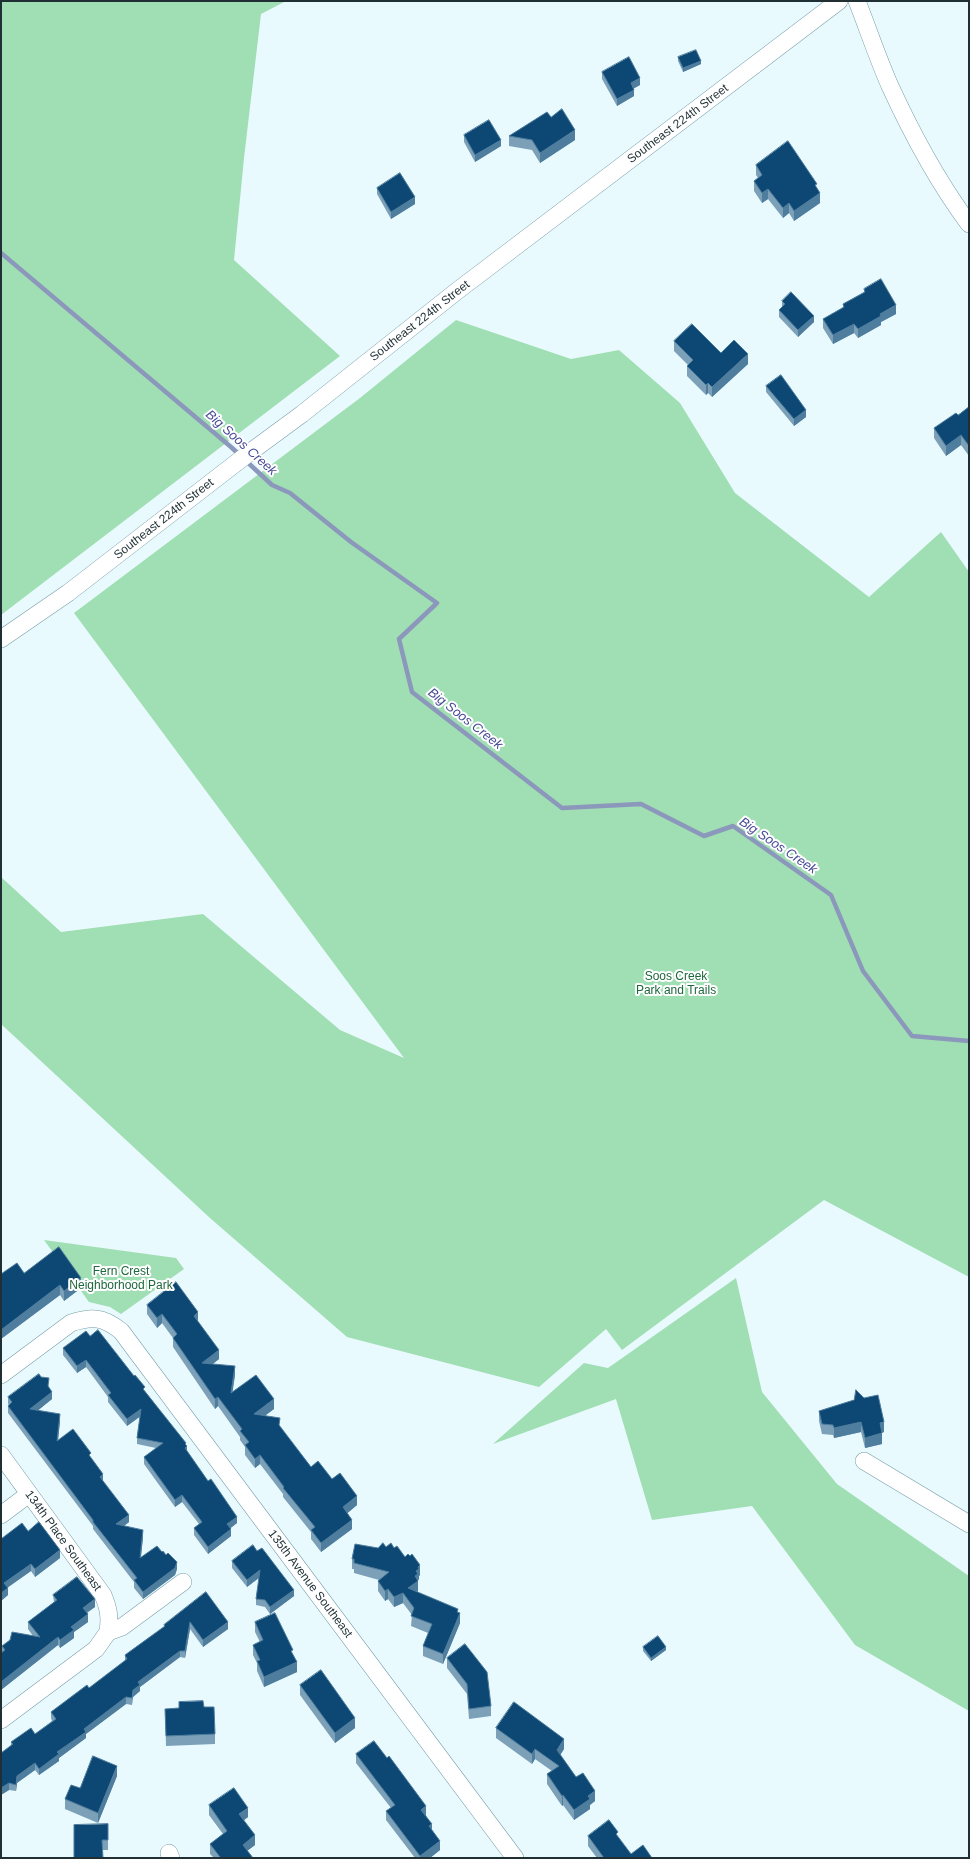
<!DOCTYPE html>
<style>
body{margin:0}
#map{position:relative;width:970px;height:1859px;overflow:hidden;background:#e9fafe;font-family:Arial,sans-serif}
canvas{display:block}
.frame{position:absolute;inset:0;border:2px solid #1f2f34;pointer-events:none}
</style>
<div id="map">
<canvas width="970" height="1859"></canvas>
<div class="frame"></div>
</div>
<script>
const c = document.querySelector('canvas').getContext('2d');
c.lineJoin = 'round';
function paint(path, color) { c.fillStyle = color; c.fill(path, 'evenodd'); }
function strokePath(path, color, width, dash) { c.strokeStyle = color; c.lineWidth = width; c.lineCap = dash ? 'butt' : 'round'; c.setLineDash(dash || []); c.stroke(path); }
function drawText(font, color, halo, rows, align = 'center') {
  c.font = font + ' Arial,sans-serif'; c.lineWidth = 4; c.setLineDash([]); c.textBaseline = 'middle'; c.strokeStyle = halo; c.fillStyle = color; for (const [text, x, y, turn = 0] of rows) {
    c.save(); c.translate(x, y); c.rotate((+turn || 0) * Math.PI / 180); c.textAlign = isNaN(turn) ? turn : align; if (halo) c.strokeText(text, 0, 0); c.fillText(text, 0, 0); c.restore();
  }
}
paint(new Path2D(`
 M1 1H286L261 14 244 158 234 260 340 356 1 615Z
 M456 320 571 359 619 350 680 403 735 493 869 597 941 532 969 572V1277L824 1200 622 1350 606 1329 539 1387 347 1337 210 1218 1 1024V877L61 932 203 914 340 1030 404 1058 74 613 360 398Z
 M44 1240 176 1258 184 1269 121 1314 110 1307 89 1302Z
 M736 1278 762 1392 837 1484 969 1576V1711L855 1645 752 1506 652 1520 616 1399 493 1444 584 1363 608 1368Z`), '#a0deb3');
strokePath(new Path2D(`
 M1 253 231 447 272 485 290 493 351 542 437 603 399 639 412 692 562 808 641 804 704 836 733 826 831 895 863 971 912 1036 969 1041`), '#8c97bc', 4.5);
const minor = new Path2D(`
 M857 1C868 29 878 59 890 86 912 134 938 182 969 224
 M1 639 68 593 249 453 302 414 457 291 839 1
 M1 1375 71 1323C93 1316 103 1317 121 1331L515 1858
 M1 1455 103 1595C109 1609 110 1618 108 1632
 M864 1461 969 1524
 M1 1515 29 1494
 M1 1720 96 1649 108 1632 122 1627 183 1582
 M169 1853 171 1858`);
strokePath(minor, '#769da8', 18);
strokePath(minor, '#fff', 17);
paint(new Path2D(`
 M678 57 701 64 683 72 678 61Z
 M602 72 640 85 634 88V96L617 106 602 79Z
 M551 117 575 140 540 163 532 150 509 146V136Z
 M464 135 501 146 475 162 464 142Z
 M756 165 817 188 820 203 794 221 789 213 783 218 768 199 762 203 754 191V181L758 178 756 175Z
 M377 188 415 204 391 219 377 194Z
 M864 289 896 314 881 322V325L858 338 854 333 833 344 823 328V319L843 308V304L864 292Z
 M782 301 814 322 798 337 779 317V310L782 308Z
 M674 341 721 353 748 364 712 397 708 393 706 395 687 376V366L688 365 674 351Z
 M766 386 806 417 794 426 766 392Z
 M969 407V456L961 445 946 456 934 438V428L958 415Z
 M24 1273 81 1288 64 1301 60 1295 1 1339V1274Z
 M147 1305 198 1322 219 1359 213 1364 235 1375 232 1392 274 1409 264 1416 280 1427 311 1467 332 1479 357 1505 347 1513 352 1529 321 1552 311 1539V1532L283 1497V1494L260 1464 255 1468 245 1455V1447L240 1440V1437L218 1406 215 1409 173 1347V1338L162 1323 157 1328 147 1314Z
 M90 1336 145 1391 186 1446 187 1452 237 1523 230 1528 231 1536 208 1554 194 1535V1528L199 1524 182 1502 175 1507 144 1464V1457L156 1448 137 1444V1438L140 1416 127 1426 108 1402V1397L86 1367 77 1373 63 1355V1348Z
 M41 1377 48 1386 52 1399 38 1410 60 1421 58 1441 91 1458 103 1481 129 1522 124 1526 143 1537 141 1557 162 1552 177 1569 175 1575 143 1599 134 1588V1582L93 1529V1526L8 1413V1406L9 1405 8 1404V1397Z
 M854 1400 884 1432 882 1433V1444L865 1448 861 1432 834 1438 833 1435 822 1434 819 1421V1411Z
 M28 1531 60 1558 35 1577 31 1571 7 1588 8 1595 1 1601V1539Z
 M386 1547 394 1548 405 1557 420 1575 419 1576V1579L418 1580V1591L417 1592 458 1613 460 1623 443 1664 423 1656V1646L428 1633 411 1626 412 1615 403 1603 394 1607 388 1599 385 1601 378 1591V1581L379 1580 354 1573V1569H352V1559L378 1548Z
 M257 1551 294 1596 270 1614 265 1607 256 1605V1599L259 1578 247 1587 232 1568V1561Z
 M206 1592 228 1629 203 1647 190 1629 185 1658 180 1657 140 1687V1691L133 1697 132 1705 126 1704 86 1734V1738L59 1758V1761L39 1775 35 1770 17 1783 16 1791 9 1790 1 1795 11 1746V1742L35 1734 52 1721 51 1718V1712L89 1688 125 1661V1655L164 1627V1625Z
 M53 1595 95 1607 87 1613 88 1622 74 1632V1638L60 1648 58 1645 1 1690V1653L2 1652V1646L33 1636 28 1629V1622L54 1602Z
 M255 1622 297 1672 264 1687 257 1671V1663L253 1655V1645L260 1642 255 1632Z
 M643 1647 666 1650 651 1661 643 1651Z
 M447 1658 491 1706V1716L469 1719 467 1694 447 1668Z
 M300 1685 355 1728 335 1743 300 1695Z
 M165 1709 215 1734V1744L166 1746Z
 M496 1728 564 1749 560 1755 576 1777 595 1801 590 1805V1809L574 1820 563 1805 562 1806 547 1784V1774L552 1771 535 1759 532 1764 496 1738Z
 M356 1754 426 1815 440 1850 430 1858H415L386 1820V1811L391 1808 356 1763Z
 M117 1776 98 1823 65 1809V1799Z
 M209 1805 248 1817 244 1820 255 1845 247 1851 253 1858H214L210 1854V1844L223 1834 209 1815Z
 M108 1824V1850H102L74 1858Z
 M588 1836 618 1838 631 1854 652 1858H597L588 1846Z`), '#7ba0b8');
paint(new Path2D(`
 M701 61V64L683 72V68Z
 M640 78V85L631 90V83Z
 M634 90V96L617 106V99Z
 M575 130V140L540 163V153Z
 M501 140V146L475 162V155Z
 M768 189V199L762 203V193Z
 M820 193V203L794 221V211Z
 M415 197V204L391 219V212Z
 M789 203V213L783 218V208Z
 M896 305V314L881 322V325L858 338V329L880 314Z
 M814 316V322L798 337V330Z
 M854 324V333L833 344V335Z
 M748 354V364L712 397V387Z
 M708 383V393L706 395V385Z
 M806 410V417L794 426V419Z
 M961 435V445L946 456V446Z
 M81 1278V1288L64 1301V1291Z
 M60 1285V1295L1 1339V1330Z
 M198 1312V1322L194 1316Z
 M162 1314V1323L157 1328V1318Z
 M219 1350V1359L202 1372V1363Z
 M86 1360V1367L77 1373V1366Z
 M235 1366V1375L231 1403V1393Z
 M52 1392V1399L30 1417V1409Z
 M218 1397V1406L215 1409V1399Z
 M274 1399V1409L254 1424V1414Z
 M141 1409V1416L127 1426V1419Z
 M60 1414V1421L57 1449V1441Z
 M861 1422V1432L834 1438V1428Z
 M884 1422V1432L880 1433V1423Z
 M882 1433V1444L865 1448V1438Z
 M186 1443V1447L187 1446V1453L185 1448V1444Z
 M260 1455V1464L255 1468V1459Z
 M103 1474V1481L100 1477Z
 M182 1495V1502L175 1507V1500Z
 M357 1496V1505L343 1517V1507Z
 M129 1515V1522L116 1532V1524Z
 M237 1517V1523L227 1531V1524Z
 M352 1520V1529L321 1552V1543Z
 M231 1529V1536L208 1554V1547Z
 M143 1530V1537L140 1565V1558Z
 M60 1550V1558L35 1577V1569Z
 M177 1562V1569L175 1575 143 1599V1592Z
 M31 1564V1571L4 1590V1583Z
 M420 1565V1575L419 1576V1579L418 1580V1591L408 1598V1588L415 1576 416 1571 418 1567Z
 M260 1570V1577L247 1587V1580Z
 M8 1588V1595L1 1601V1593Z
 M388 1589V1599L385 1601V1591Z
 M294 1590V1596L270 1614V1607Z
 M403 1593V1603L394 1607V1597Z
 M95 1599V1607L83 1615V1608Z
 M458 1609V1617L460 1613V1623L443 1664V1654Z
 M88 1614V1622L74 1632V1638L60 1648V1640L71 1627Z
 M190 1622V1629L185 1658V1651Z
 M228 1622V1629L203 1647V1640Z
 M58 1637V1645L1 1690V1682Z
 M666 1647V1650L651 1661V1658Z
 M180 1651V1657L140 1687V1691L133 1697 132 1705 133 1690 138 1682Z
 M297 1662V1672L264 1687V1677Z
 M126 1697V1704L86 1734V1738L59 1758V1761L39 1775V1769L57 1752 84 1729Z
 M355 1718V1728L335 1743V1733Z
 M564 1739V1749L557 1760V1750Z
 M535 1749V1759L532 1764V1754Z
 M35 1763V1770L17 1783 16 1791V1785L17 1776Z
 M117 1766V1776L98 1823V1813Z
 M9 1783V1790L1 1795V1788Z
 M595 1791V1801L590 1805V1809L574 1820V1810L588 1796Z
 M563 1795V1805L562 1806V1796Z
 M426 1806V1815L421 1818V1810Z
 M248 1808V1817L239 1824V1814Z
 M432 1824V1833L429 1826Z
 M255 1835V1845L243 1854V1845Z
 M440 1841V1850L430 1858H420V1856Z`), '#4f7d9d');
const building = new Path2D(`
 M696 50 701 61 683 68 678 57Z
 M629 57 640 78 631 83 634 90 617 99 602 72Z
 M562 109 575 130 540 153 532 140 509 136 547 112 551 117Z
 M489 120 501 140 475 155 464 135Z
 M788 141 817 184 815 185 820 193 794 211 789 203 783 208 768 189 762 193 754 181 762 175 756 165Z
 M400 173 415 197 391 212 377 188Z
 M881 279 896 305 880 314 881 316 858 329 854 324 833 335 823 319 844 307 843 304 865 292 864 289Z
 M791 292 814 316 798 330 779 310 785 304 782 301Z
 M692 324 721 353 734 340 748 354 712 387 708 383 706 385 687 366 693 360 674 341Z
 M781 375 806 410 794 419 766 386Z
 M969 407V446L961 435 946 446 934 428 956 413 958 415Z
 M59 1247 81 1278 64 1291 60 1285 1 1330V1274L17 1263 24 1273Z
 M176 1282 198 1312 194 1316 219 1350 202 1363 235 1366 231 1393 256 1375 274 1399 254 1414 280 1418 279 1425 311 1467 318 1461 332 1479 340 1473 357 1496 343 1507 352 1520 321 1543 311 1530 315 1527 283 1488 284 1487 260 1455 255 1459 245 1445 249 1442 240 1431 242 1429 218 1397 215 1399 173 1338 177 1334 162 1314 157 1318 147 1305Z
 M98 1330 134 1376 135 1375 145 1387 143 1389 186 1443 185 1444 187 1446 185 1448 208 1481 211 1479 237 1517 227 1524 231 1529 208 1547 194 1528 202 1522 182 1495 175 1500 144 1457 163 1443 137 1438 141 1409 127 1419 108 1395 111 1393 86 1360 77 1366 63 1348 86 1331 90 1336Z
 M39 1374 41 1377 49 1378 48 1386 52 1392 30 1409 60 1414 57 1441 73 1429 91 1453 89 1455 103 1474 100 1477 129 1515 116 1524 143 1530 140 1558 157 1546 162 1552 163 1551 166 1555 168 1553 177 1562 175 1568 143 1592 134 1580 137 1578 93 1522V1520L8 1406 12 1402 8 1397Z
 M856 1390 864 1398 878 1395 884 1422 880 1423 882 1433 865 1438 861 1422 834 1428 833 1425 822 1424 819 1411 854 1400Z
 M39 1522 60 1550 35 1569 31 1564 4 1583 8 1588 1 1593V1539L22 1523 28 1531Z
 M383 1543 386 1547 391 1543 394 1548 397 1546 405 1557 408 1554 410 1556 412 1554 420 1565 418 1567 419 1569 416 1571 418 1574 415 1576 418 1581 408 1588 458 1609 457 1612 460 1613 443 1654 423 1646 432 1624 411 1616 414 1608 403 1593 394 1597 388 1589 385 1591 378 1581 389 1572 354 1563V1559H352L355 1544 378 1548Z
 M253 1545 257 1551 262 1548 294 1590 270 1607 265 1600 256 1599 260 1570 247 1580 232 1561Z
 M77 1577 95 1599 83 1608 88 1614 71 1627 74 1630 60 1640 58 1637 1 1682V1653L5 1650 2 1646 10 1640 12 1632 40 1637 28 1622 57 1600 53 1595Z
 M206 1592 228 1622 203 1640 190 1622 185 1651H180L138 1682 140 1685 133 1690 132 1698 126 1697 84 1729 86 1732 57 1752 59 1754 39 1769 35 1763 17 1776 16 1785 9 1783 1 1788V1753L13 1744 11 1742 31 1728 35 1734 56 1719 51 1712 87 1685 89 1688 127 1659 125 1655 165 1626 164 1625Z
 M275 1613 293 1650 291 1651 297 1662 264 1677 257 1661 260 1660 253 1645 263 1640 255 1622Z
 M658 1636 666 1647 651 1658 643 1647Z
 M465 1644 487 1672 491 1706 469 1709 467 1684 447 1658Z
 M321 1670 355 1718 335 1733 300 1685Z
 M203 1701 204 1707H214L215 1734 166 1736 165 1709 179 1708V1702Z
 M514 1702 564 1739 557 1750 576 1777 583 1773 595 1791 588 1796 590 1799 574 1810 563 1795 562 1796 547 1774 559 1766 535 1749 532 1754 496 1728Z
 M374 1741 387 1758 389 1756 426 1806 421 1810 432 1824 429 1826 440 1841 420 1856 386 1811 395 1805 356 1754Z
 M93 1756 117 1766 98 1813 65 1799 71 1785 80 1788Z
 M234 1788 248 1808 239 1814 255 1835 243 1845 253 1858H219L220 1857 210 1844 227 1831 209 1805Z
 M609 1820 618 1832 616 1834 631 1854 643 1845 652 1858H604L588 1836Z
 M108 1824V1840H102L103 1858H74V1825Z`);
paint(building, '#0d4773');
strokePath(building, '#4f7d9d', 1);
drawText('12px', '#1f2f34', '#fff', [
 ["Southeast 224th Street",678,124,-37],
 ["Southeast 224th Street",420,321,-38],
 ["Southeast 224th Street",164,519,-38],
 ["134th Place Southeast",63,1541,54],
 ["135th Avenue Southeast",310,1584,53]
]);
drawText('12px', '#1f673d', '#fff', [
 ["Soos Creek",676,977],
 ["Park and Trails",676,991],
 ["Fern Crest",121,1272],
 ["Neighborhood Park",121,1286]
]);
drawText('italic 13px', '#464a96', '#fff', [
 ["Big Soos Creek",241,443,42],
 ["Big Soos Creek",465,719,38],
 ["Big Soos Creek",778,846,34]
]);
</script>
